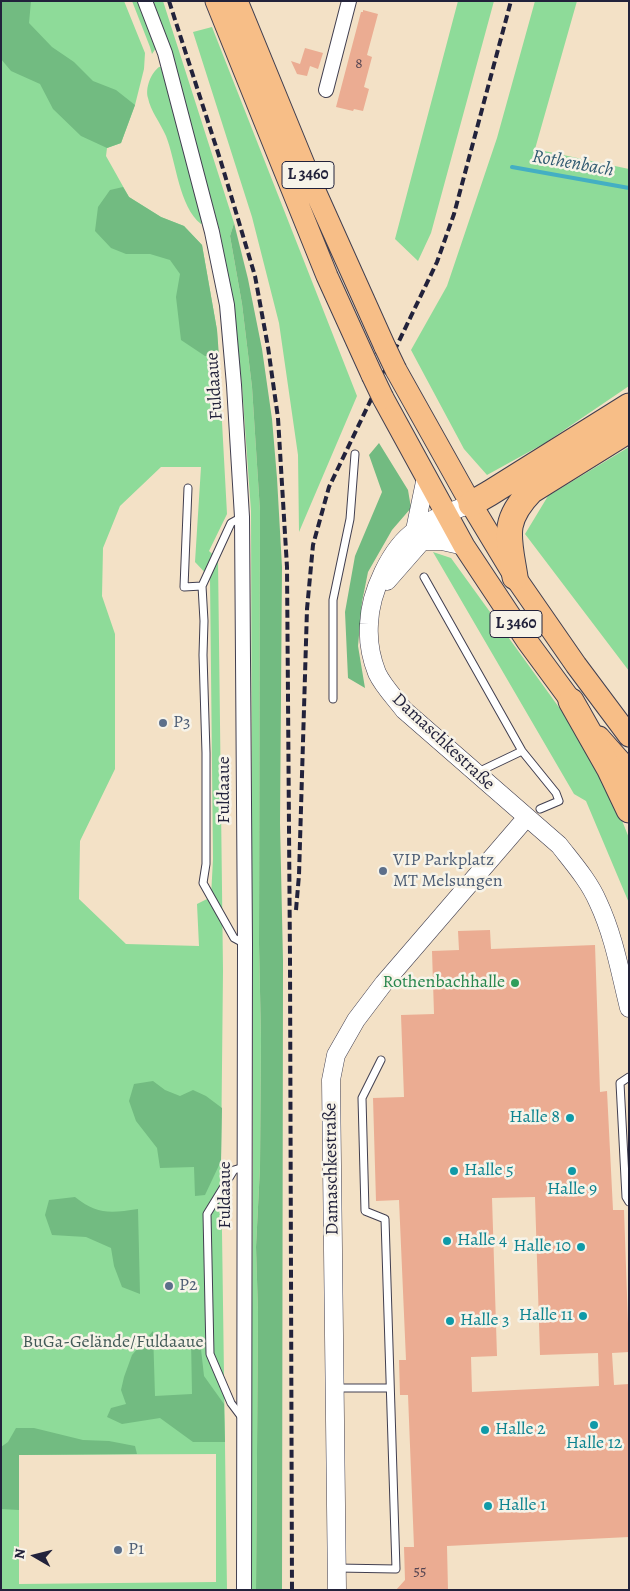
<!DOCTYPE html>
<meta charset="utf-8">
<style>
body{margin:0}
#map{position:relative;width:630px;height:1591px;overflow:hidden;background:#f3e1c6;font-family:Alegreya,serif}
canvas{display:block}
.frame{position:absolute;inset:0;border:2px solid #22223b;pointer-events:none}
.north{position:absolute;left:10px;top:1531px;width:50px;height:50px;-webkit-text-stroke:4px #f7f3e8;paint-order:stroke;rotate:278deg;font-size:14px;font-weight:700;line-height:20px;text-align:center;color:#22223b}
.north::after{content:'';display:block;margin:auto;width:18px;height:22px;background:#22223b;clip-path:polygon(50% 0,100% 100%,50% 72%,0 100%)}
</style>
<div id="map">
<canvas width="630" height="1591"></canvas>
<div class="frame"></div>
<div class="north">N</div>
</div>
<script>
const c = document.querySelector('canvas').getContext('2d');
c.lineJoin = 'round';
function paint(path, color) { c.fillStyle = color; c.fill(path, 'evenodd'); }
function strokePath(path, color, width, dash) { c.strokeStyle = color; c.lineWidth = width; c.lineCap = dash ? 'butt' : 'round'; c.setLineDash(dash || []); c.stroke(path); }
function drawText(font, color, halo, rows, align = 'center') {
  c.font = font + ' Alegreya,serif'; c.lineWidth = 5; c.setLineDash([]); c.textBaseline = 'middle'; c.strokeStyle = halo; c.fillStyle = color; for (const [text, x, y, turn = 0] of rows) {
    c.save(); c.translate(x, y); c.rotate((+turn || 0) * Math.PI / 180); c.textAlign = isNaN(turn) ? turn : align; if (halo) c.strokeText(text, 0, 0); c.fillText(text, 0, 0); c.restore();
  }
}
paint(new Path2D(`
 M1 1H124L145 53 144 69 135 105 121 143 107 148 106 156 129 197 161 217 184 226 202 245 217 330 227 514 209 551 218 559 223 971 221 1161 227 1590H1ZM161 467H201L195 562 210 578 213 859 211 897 197 904 199 946 126 944 79 899 80 841 115 769V634L102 596 103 548 120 506ZM216 1454V1582L19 1584V1455Z
 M132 1H138L156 48 152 54 150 47Z
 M152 1H163L234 223 230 236 242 304 252 387 260 511 259 944 261 1039 260 1167 256 1247 258 1312 256 1590H250L253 1166 251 511 242 386 233 305 220 232 169 45Z
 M458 1H494L431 233 418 261 395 239Z
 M535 1H577L535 149 629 169V386L545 443 487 475 464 449 411 350 447 286 497 138Z
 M212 27 357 396 299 532 298 455 279 323 252 217 193 32Z
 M159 67H161L203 223 201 224C179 207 176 161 166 136 161 124 150 110 148 98 145 88 151 73 159 67Z
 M629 447V671L525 534 548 496Z
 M433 552 451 558 571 724 615 803 629 838V903L586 801 574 794Z`), '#8edb99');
paint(new Path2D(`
 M1 1H31L29 23 52 47 74 62 93 81 116 90 135 105 121 143 107 148 81 136 53 109 40 84 11 71 1 59Z
 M123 187 129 197 161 217 184 226 202 245 217 330 219 356H205L181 340 176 297 180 274 170 260 150 254H126L111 248 95 231 98 207 110 190Z
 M234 223 248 279 262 349 272 419 277 478 282 567 280 823 283 961 282 1590H256L258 1312 256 1247 260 1167 261 1039 259 944 260 511 252 387 242 304 230 236Z
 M379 443 408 490 411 508 392 530 368 572 362 602 358 646 365 688 348 678 345 612 355 556 382 492 369 455Z
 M153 1081 165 1090 180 1096 193 1090 206 1096 222 1108 221 1161 205 1195 195 1196 194 1167 160 1168 157 1148 136 1121 129 1101 134 1084Z
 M75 1197C97 1215 111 1213 138 1209L140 1294 122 1287 114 1266 111 1248 86 1237 52 1235 45 1215 49 1200Z
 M153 1331 155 1396 192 1394 191 1340H200L204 1376 224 1404 225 1442H193L160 1418 122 1424 107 1417 111 1408 126 1404 121 1390 124 1377 132 1355Z
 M16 1428H34L83 1440 109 1441 135 1446 137 1454 19 1455V1510L1 1509V1447L8 1442Z`), '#72bb81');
strokePath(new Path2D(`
 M512 167 629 188`), '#44afc3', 4);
paint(new Path2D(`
 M363 10 378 14 367 55 372 57 364 87 369 89 363 111 354 109 353 111 336 107 361 12H363Z
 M305 48 323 53 318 69 310 66 307 76 297 74 291 61 300 64Z
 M490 930 491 949 595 945 600 1092 607 1091 613 1210H624L629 1352 612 1353 614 1385 629 1384V1537L447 1546 448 1590H396L405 1580 404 1547H414L408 1395H400L399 1360H406L399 1200 376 1201 373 1098 404 1097 401 1015 434 1014 432 951 459 950 458 931ZM535 1197 540 1355 598 1353 599 1386 472 1392 471 1357 497 1356 492 1198Z`), '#ebac92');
const service = new Path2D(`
 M188 488 184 587 202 586 204 621 203 655 206 753V864L203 883 234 938 245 944
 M424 577 522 751 556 793 559 801 540 809
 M202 586 231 523 242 517
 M333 699V600L350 519 355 454
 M478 772 522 751
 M629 1077 620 1083 626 1197 629 1202
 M336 1388H390
 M243 1419 231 1403 210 1354 207 1214 234 1170 244 1167
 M337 1568 396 1569 385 1219 365 1211 362 1098 381 1060`);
const minor = new Path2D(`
 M145 1 165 53 212 232 227 305 234 385 242 517 245 944 244 1590
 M326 90 349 1`);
const tertiary = new Path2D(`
 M471 504C452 511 432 518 416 530 390 548 370 593 369 624 368 639 371 658 377 673 383 686 395 698 404 710L559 845C573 863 589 881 598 902 614 936 620 972 629 1008
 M415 530 426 477
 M422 541H442L464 546
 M387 581 422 541 445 524
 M337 1590 331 1080 336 1055 356 1020 384 983 527 817`);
const primary = new Path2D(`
 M216 1 327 276 372 375
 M237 1 315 191 385 347
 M396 370 471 504 515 577 576 665 629 736
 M383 398 464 546 527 641 580 713
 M599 737 629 771`);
const motorway = new Path2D(`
 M471 504 490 493 629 406
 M515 577C509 538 501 522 531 491L629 430
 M571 701 609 768 629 810`);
strokePath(service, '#413f50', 9);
strokePath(minor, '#413f50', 16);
strokePath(tertiary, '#413f50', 19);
strokePath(primary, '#413f50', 23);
strokePath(motorway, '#413f50', 27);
strokePath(service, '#fff', 7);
strokePath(minor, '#fff', 14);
strokePath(tertiary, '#fff', 18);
strokePath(primary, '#f7be87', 21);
strokePath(motorway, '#f7be87', 25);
strokePath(new Path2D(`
 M169 1 221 162 255 276 268 347 278 418 287 567 290 959 292 1590
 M296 910 299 875 307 609 313 545 329 487 437 262 454 214 511 1`), '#22223b', 4, [8, 4]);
const primaryBridge = new Path2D(`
 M385 347 396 370
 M372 375 383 398`);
strokePath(primaryBridge, '#413f50', 23, []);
strokePath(primaryBridge, '#f7be87', 21);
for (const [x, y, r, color] of [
 [163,723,5,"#5c6f8a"],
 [383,871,5,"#5c6f8a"],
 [515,983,5,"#2e9e5b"],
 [570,1118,5,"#0f9aa8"],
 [454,1171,5,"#0f9aa8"],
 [572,1171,5,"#0f9aa8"],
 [447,1241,5,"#0f9aa8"],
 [581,1247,5,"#0f9aa8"],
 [169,1286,5,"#5c6f8a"],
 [583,1316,5,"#0f9aa8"],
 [450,1321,5,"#0f9aa8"],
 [594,1425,5,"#0f9aa8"],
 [485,1430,5,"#0f9aa8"],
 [488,1506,5,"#0f9aa8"],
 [118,1550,5,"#5c6f8a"]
]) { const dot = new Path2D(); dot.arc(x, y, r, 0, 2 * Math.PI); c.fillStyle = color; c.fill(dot); strokePath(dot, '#f7f3e8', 2); }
drawText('15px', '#544451', null, [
 ["8",359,64],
 ["55",420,1572]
]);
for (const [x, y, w] of [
 [308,175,52],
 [516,624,52]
]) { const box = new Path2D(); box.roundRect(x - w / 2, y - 13.5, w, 27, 4); c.fillStyle = '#f7f3e8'; c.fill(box); strokePath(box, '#22223b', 1); }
drawText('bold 16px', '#22223b', null, [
 ["L 3460",308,175],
 ["L 3460",516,624]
]);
drawText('18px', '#22223b', '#f7f3e8', [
 ["Fuldaaue",215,386,-94],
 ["Damaschkestraße",443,742,43],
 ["Fuldaaue",225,790,-90],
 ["Damaschkestraße",332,1169,-91],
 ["Fuldaaue",226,1195,-90]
]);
drawText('18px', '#4e5e75', '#f7f3e8', [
 ["P3",173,723],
 ["VIP Parkplatz",393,861],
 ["MT Melsungen",393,882],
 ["P2",179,1286],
 ["P1",128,1550]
], 'left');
drawText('18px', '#27864d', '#f7f3e8', [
 ["Rothenbachhalle",505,983]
], 'right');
drawText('18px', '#0d838f', '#f7f3e8', [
 ["Halle 8",560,1118,"right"],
 ["Halle 5",464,1171],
 ["Halle 9",572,1190,"center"],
 ["Halle 4",457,1241],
 ["Halle 10",571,1247,"right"],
 ["Halle 11",573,1316,"right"],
 ["Halle 3",460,1321],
 ["Halle 2",495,1430],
 ["Halle 12",594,1444,"center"],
 ["Halle 1",498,1506]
], 'left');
drawText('18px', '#425a57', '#f7f3e8', [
 ["BuGa-Gelände/Fuldaaue",113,1343]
]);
drawText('italic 19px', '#305a71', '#f7f3e8', [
 ["Rothenbach",573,164,10]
]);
</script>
